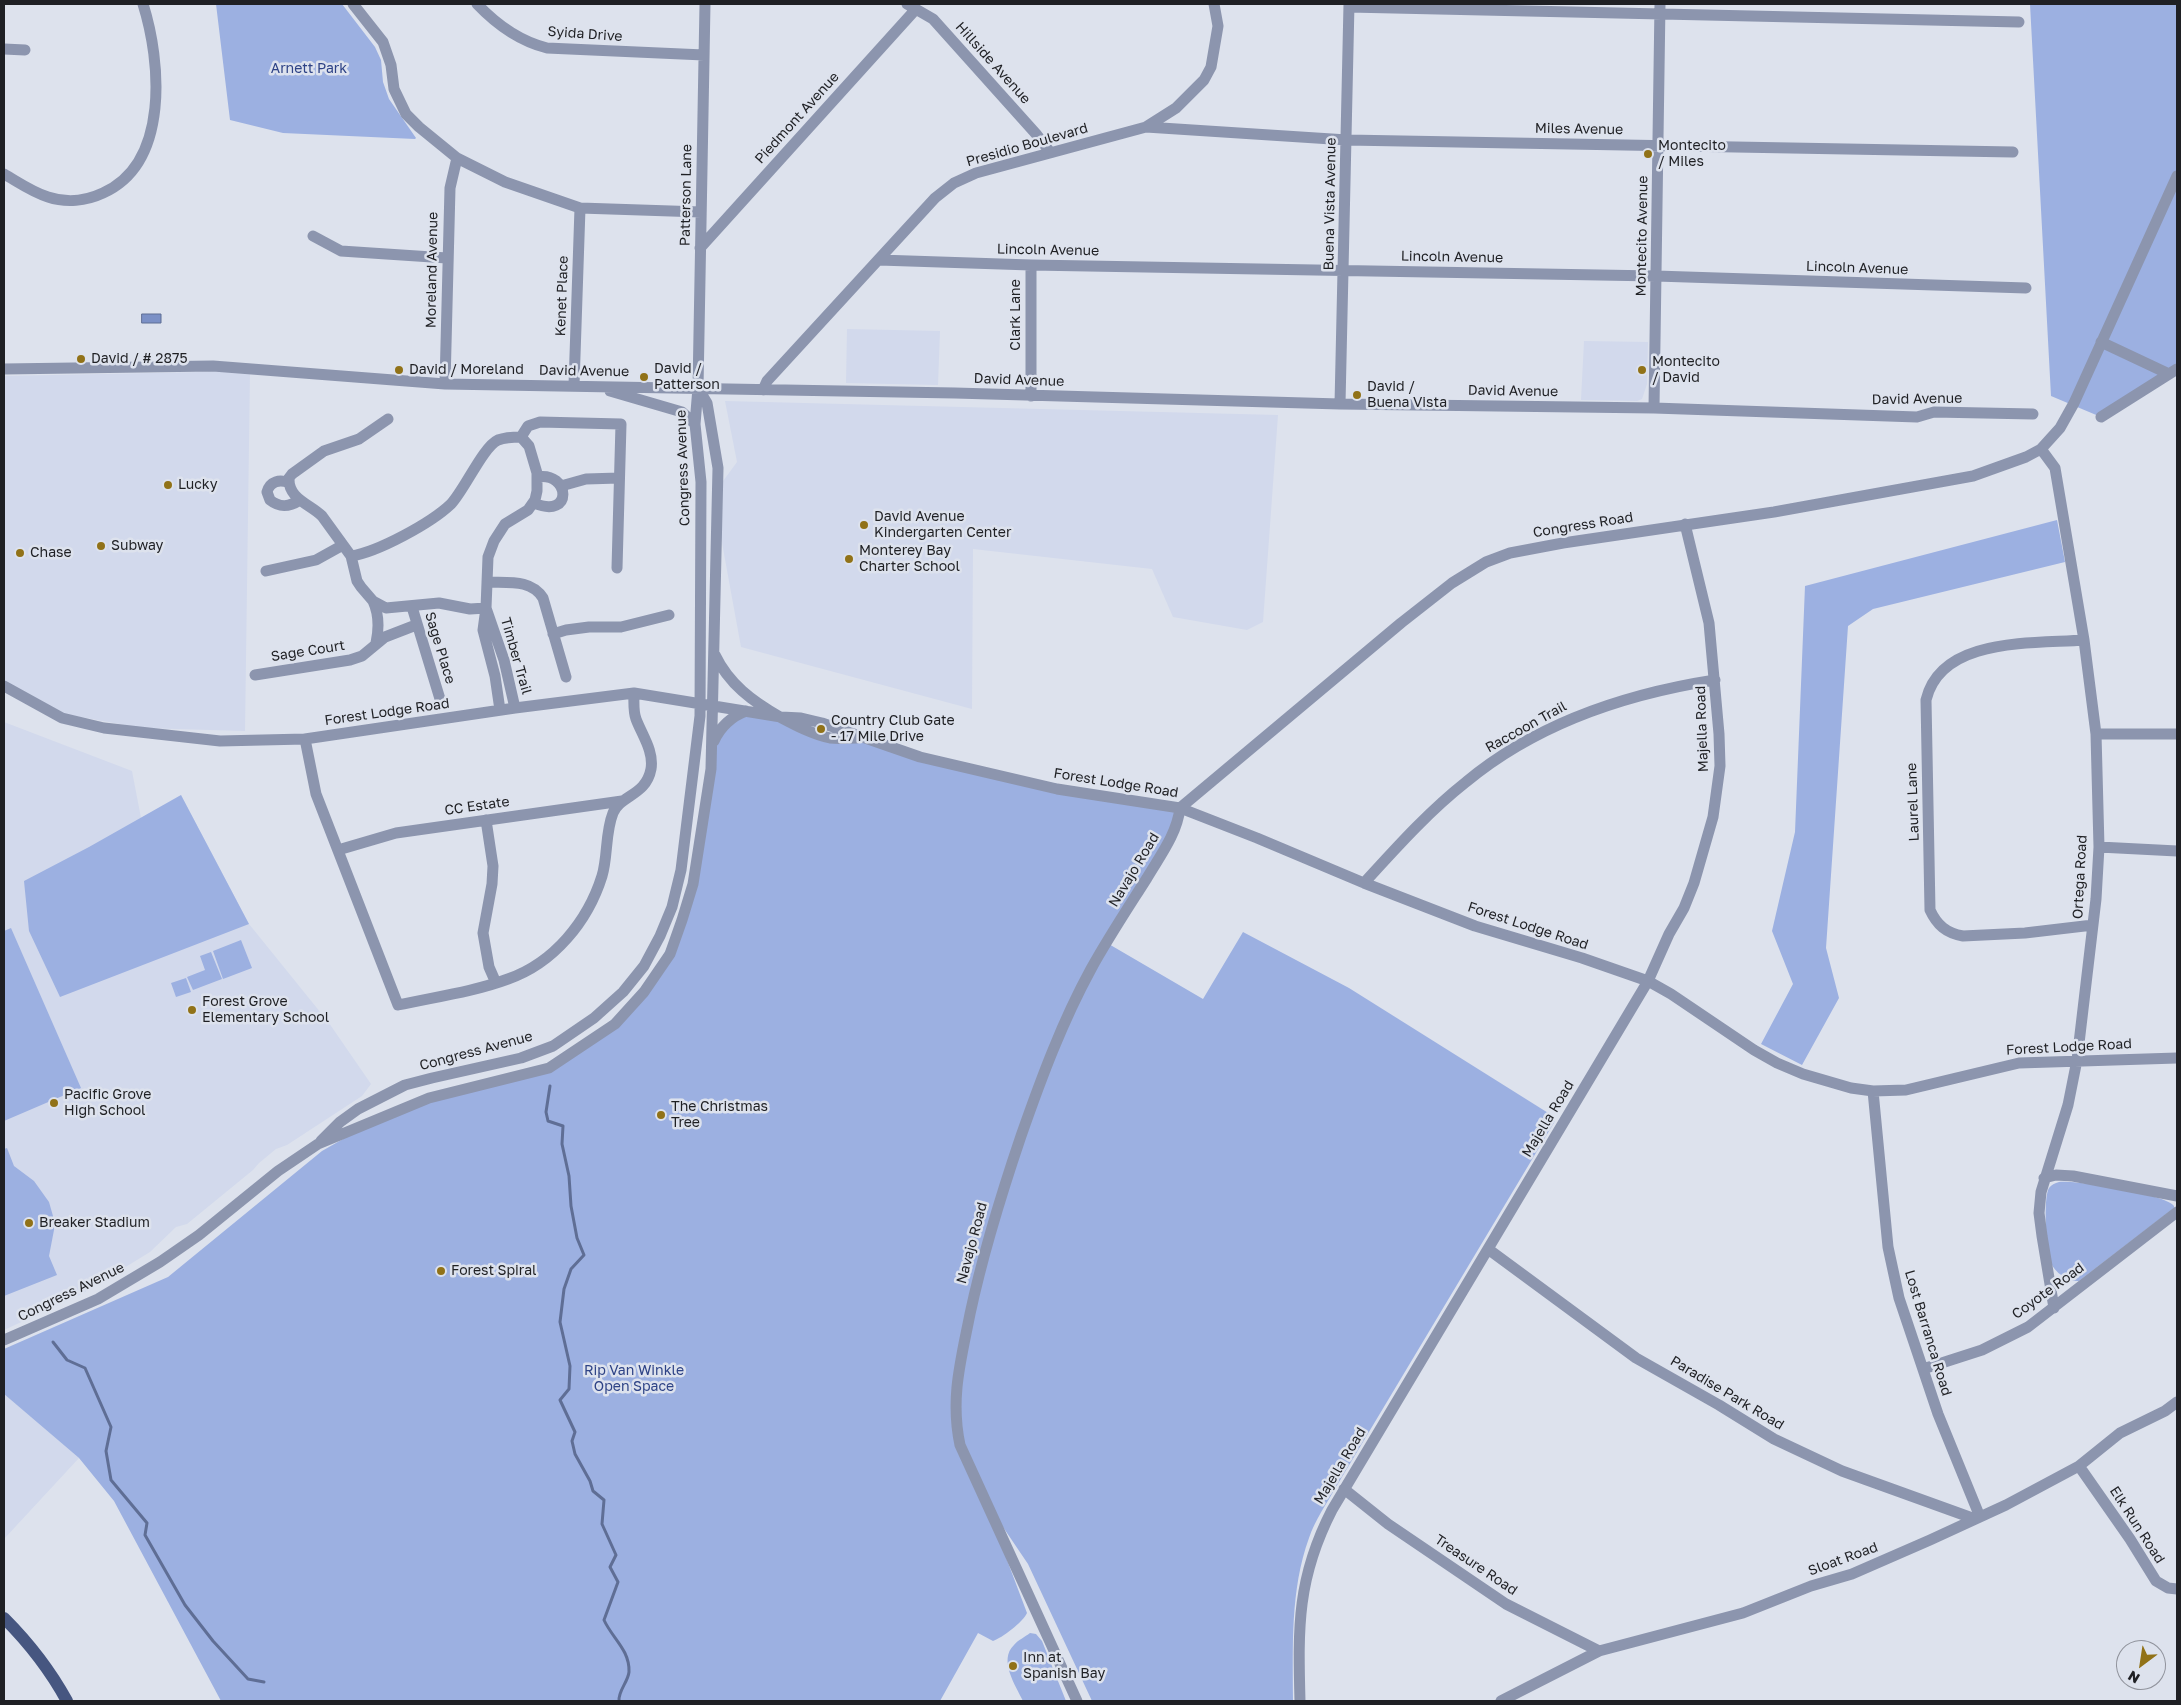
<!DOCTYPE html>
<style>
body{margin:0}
#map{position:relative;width:2181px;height:1705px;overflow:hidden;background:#dde2ed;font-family:"Golos Text",sans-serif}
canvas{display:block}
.frame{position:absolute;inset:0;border:5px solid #1f2024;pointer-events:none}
.north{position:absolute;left:2116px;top:1640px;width:50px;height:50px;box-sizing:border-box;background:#dde2ed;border:1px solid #91949d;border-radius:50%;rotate:211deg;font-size:14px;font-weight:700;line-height:20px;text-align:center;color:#1f2024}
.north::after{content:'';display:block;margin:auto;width:18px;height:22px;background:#917218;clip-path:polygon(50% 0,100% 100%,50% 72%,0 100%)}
</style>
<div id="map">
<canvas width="2181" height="1705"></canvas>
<div class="frame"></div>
<div class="north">N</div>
</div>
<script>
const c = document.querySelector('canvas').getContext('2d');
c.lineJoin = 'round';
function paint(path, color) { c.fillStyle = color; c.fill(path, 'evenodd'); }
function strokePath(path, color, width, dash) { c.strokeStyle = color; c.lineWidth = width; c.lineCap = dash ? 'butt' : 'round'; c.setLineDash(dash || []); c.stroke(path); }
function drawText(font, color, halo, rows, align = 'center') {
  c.font = font + ' "Golos Text",sans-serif'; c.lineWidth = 5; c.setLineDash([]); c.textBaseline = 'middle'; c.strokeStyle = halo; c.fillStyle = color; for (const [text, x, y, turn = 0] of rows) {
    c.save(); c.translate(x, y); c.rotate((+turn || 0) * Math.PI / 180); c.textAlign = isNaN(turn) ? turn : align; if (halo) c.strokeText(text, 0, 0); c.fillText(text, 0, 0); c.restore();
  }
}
paint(new Path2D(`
 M847 329 940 331 938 385 846 383Z
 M1584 341 1648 342 1647 384 1642 399 1637 401 1581 400Z
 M250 371 245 731 142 728 58 713 4 680V376Z
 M725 401 1278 415 1263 622 1247 630 1173 617 1152 569 973 549 972 709 741 647 716 510 718 488 737 462Z
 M4 722 132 771 141 818 181 795 249 924 329 1023 371 1084 362 1096 287 1145 276 1149 259 1163 253 1170 187 1224 176 1227 150 1252 80 1295 4 1330Z
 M4 1394 79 1458 4 1539Z`), '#d2d9ec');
paint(new Path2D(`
 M216 4H342L375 47 381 60 383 82 389 99 416 138 415 139 283 133 230 120Z
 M2030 4H2177V369L2101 417 2051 396Z
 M2057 520 2065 562 1873 609 1848 626 1826 948 1839 998 1802 1065 1761 1044 1793 984 1772 931 1795 832 1805 586Z
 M746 711 800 728 864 738 920 757 1180 808 1179 823 1107 943 1203 999 1243 932 1349 988 1553 1116 1555 1121 1336 1487C1327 1503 1315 1520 1309 1538 1290 1590 1293 1647 1293 1701H1092L1028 1564 984 1499 1027 1613C1023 1622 1002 1638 993 1641L978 1633 940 1701H221L114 1501 79 1458 4 1394V1349L168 1277 322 1151 350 1135 429 1098 533 1073 571 1055 644 992 682 920 715 739Z
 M181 795 249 924 60 997 29 931 24 881 89 847Z
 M11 928 81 1088 4 1121V931Z
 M241 940 252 968 223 979 213 951Z
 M211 952 222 979 193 990 187 977 205 970 200 956Z
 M186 978 191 992 176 997 171 983Z
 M7 1148 14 1166 34 1181 49 1202 53 1216 54 1230 49 1256 57 1275 4 1296V1149Z
 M2059 1182C2075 1180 2168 1195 2174 1206V1208L2079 1281C2069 1282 2055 1273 2051 1263 2046 1253 2043 1197 2049 1188 2051 1185 2055 1183 2059 1182Z
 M1030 1633 1036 1634 1042 1641 1066 1701H1023C1016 1686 998 1660 1014 1645 1018 1640 1025 1637 1030 1633Z`), '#9cb0e1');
const water = new Path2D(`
 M142 314H161V323H142Z`);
paint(water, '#7b90c6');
strokePath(water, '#5f6e95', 1);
strokePath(new Path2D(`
 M550 1086 546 1112 548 1121 563 1126 562 1144 569 1176 571 1206 577 1238 584 1255 571 1269 564 1289 560 1322 570 1366 569 1389 560 1400 575 1432 572 1441 575 1454 590 1481 593 1491 604 1500 602 1524 616 1555 610 1567 618 1582 604 1620C612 1638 630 1650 629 1672 628 1682 618 1691 619 1701
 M53 1342 67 1360 85 1368 111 1427 106 1451 111 1480 147 1523 145 1535 185 1605 213 1641 248 1679 264 1682`), '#5f6e95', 3);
strokePath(new Path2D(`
 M353 4 383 42 391 65 394 89 406 114 419 127 457 158 505 182 580 208 701 212
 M477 4C497 25 519 41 547 48L704 55
 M907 4 933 19 1037 135 1050 152
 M1349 7 2019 22
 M4 49 25 50
 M1146 127 1347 140 2013 152
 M4 174C18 182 32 192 48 197 66 203 86 201 103 193 170 163 161 61 143 4
 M313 236 341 251 447 258
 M700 248 916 9
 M879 260 1031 265 1656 276 2026 288
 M1031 265V396
 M2101 342 2169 374
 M4 369 213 366 445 384 955 393 1340 404 1654 408 1917 417 1934 412 2033 414
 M445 384 450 188 457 158
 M574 385 580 208
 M763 390 767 381 935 198 954 183 976 173 1146 127 1176 108 1204 80 1211 67 1218 26 1214 4
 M610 391 682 412 695 424
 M1340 404 1349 4
 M1654 408 1660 4
 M2101 417 2177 369
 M388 419 359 439 324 451 292 474 289 478C288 499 310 504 322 516L351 556 357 581 361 587 373 601 386 608 439 603 470 609 486 608
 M2041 449 2055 468 2084 640 2096 734 2099 847 2096 899 2077 1060 2068 1105 2041 1192 2039 1213 2042 1236 2054 1308
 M289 483C280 479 270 481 267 492L270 500C280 508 289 507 300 500
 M561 486 586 479 619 478
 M534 503C574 520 570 471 537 477
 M351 556C378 552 431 523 451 504 465 489 483 447 498 440 506 437 513 437 521 437L528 426 540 422 621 424 617 568
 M266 571 316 560 343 545
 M487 582C508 583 531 579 543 598L566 677
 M373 601C379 614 379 629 376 643
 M412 607 440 699
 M486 608 504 660 515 708
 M553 634 566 630 589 627H621L669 615
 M2084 640C2032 644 1941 637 1926 700L1930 910C1937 925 1946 933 1963 936L2025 933 2093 925
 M715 655C729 684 752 701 780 717 797 726 812 734 830 738 839 739 848 738 857 738
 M255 675 350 660 362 656 385 637 416 625
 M4 686 62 718 104 728 220 741 305 739 515 708 634 693 781 717 801 718 822 723 920 757 1057 789 1180 808 1257 838 1364 883 1475 926 1582 958 1648 981 1671 994 1754 1050 1777 1063 1803 1074 1851 1088 1873 1091 1906 1090 2019 1063 2177 1058
 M500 710 495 676 483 630 486 608 488 557 494 541 505 524 528 510 535 500 537 491V473L529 446 521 437
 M2096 734H2177
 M305 739 316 794 398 1005C434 997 473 992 508 979 554 963 588 921 602 876 608 856 605 833 613 813 620 795 646 796 651 769 654 751 642 735 636 719 633 711 634 701 634 693
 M714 741C720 727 732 716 746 711
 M486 820 493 866 492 884 483 933 489 967 496 983
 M2099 847 2177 851
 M338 850 396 833 622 801
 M1364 883C1396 848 1428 812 1466 782 1537 723 1625 694 1715 680
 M1873 1091 1888 1247 1899 1298 1938 1414 1980 1517
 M321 1141 340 1122 358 1109 405 1085 432 1078 521 1058 553 1046 594 1018 623 992 644 966 660 936 672 907 681 870 700 716 701 482 695 424 698 388 705 4
 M2044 1178 2056 1175 2073 1176 2177 1196
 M1488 1249 1636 1358 1719 1405 1774 1439 1842 1471 1975 1519
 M4 1340 98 1299 160 1262 199 1235 278 1171 318 1144 429 1098 549 1068 615 1024 644 992 670 954 682 920 693 884 711 769 718 468 707 403 698 388
 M1923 1369 1982 1350 2028 1327 2177 1212
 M2079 1466 2130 1539 2156 1581 2168 1588 2177 1589
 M1344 1489 1388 1524 1506 1604 1599 1651
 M1077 1701 960 1445C950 1398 961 1360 970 1314 983 1253 1001 1195 1021 1136 1041 1079 1062 1022 1091 969 1108 938 1128 908 1147 878 1160 856 1177 834 1180 808L1401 623 1452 583 1486 562 1510 553 1563 543 1774 512 1973 476 2026 457 2041 449 2060 428 2074 403 2177 176
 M1300 1701C1298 1627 1297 1578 1332 1510L1648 981 1669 934 1684 908 1694 883 1713 817 1720 766 1719 734 1709 623 1685 524
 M1501 1701 1599 1651 1743 1613 1811 1586 1852 1574 1930 1540 2006 1505 2079 1466 2120 1433 2165 1411 2177 1402`), '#8c95ae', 11);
strokePath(new Path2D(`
 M4 1618C29 1643 50 1670 67 1701`), '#465680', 12);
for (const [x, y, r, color] of [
 [1648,154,5,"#917218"],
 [81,359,5,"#917218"],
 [399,370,5,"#917218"],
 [1642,370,5,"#917218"],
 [644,377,5,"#917218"],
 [1357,395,5,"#917218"],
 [168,485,5,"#917218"],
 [864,525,5,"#917218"],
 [101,546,5,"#917218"],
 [20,553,5,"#917218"],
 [849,559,5,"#917218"],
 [821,729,5,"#917218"],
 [192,1010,5,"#917218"],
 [54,1103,5,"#917218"],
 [661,1115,5,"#917218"],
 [29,1223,5,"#917218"],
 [441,1271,5,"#917218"],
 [1013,1666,5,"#917218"]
]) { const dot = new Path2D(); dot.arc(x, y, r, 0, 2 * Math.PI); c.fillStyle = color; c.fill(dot); strokePath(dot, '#dde2ed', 2); }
drawText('14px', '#1f2024', '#dde2ed', [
 ["Syida Drive",585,34,4],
 ["Hillside Avenue",993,63,48],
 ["Piedmont Avenue",797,118,-48],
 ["Miles Avenue",1579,129,1],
 ["Presidio Boulevard",1027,145,-16],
 ["Patterson Lane",686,195,-89],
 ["Buena Vista Avenue",1330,204,-89],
 ["Montecito Avenue",1642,236,-89],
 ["Lincoln Avenue",1048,250,1],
 ["Lincoln Avenue",1452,257,1],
 ["Lincoln Avenue",1857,268,2],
 ["Moreland Avenue",432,270,-89],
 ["Kenet Place",562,296,-88],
 ["Clark Lane",1016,315,-90],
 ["David Avenue",584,371,1],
 ["David Avenue",1019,380,2],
 ["David Avenue",1513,391,1],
 ["David Avenue",1917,399,-1],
 ["Congress Avenue",683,468,-92],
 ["Congress Road",1583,525,-9],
 ["Sage Place",440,648,73],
 ["Sage Court",308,651,-9],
 ["Timber Trail",516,656,74],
 ["Forest Lodge Road",387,712,-8],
 ["Raccoon Trail",1526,727,-29],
 ["Majella Road",1702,729,-92],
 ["Forest Lodge Road",1116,783,9],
 ["Laurel Lane",1913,802,-92],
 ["CC Estate",477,806,-8],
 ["Navajo Road",1134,870,-59],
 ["Ortega Road",2080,877,-87],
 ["Forest Lodge Road",1528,926,18],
 ["Forest Lodge Road",2069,1047,-3],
 ["Congress Avenue",476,1051,-15],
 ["Majella Road",1548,1119,-59],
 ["Navajo Road",972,1243,-75],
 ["Coyote Road",2048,1291,-36],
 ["Congress Avenue",71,1292,-26],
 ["Lost Barranca Road",1928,1333,73],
 ["Paradise Park Road",1727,1393,31],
 ["Majella Road",1340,1466,-59],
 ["Elk Run Road",2137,1525,57],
 ["Sloat Road",1843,1559,-20],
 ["Treasure Road",1476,1565,34]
]);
drawText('14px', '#2e4386', '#dde2ed', [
 ["Arnett Park",309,69],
 ["Rip Van Winkle",634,1371],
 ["Open Space",634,1387]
]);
drawText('14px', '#1f2024', '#dde2ed', [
 ["Montecito",1658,146],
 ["/ Miles",1658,162],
 ["David / # 2875",91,359],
 ["Montecito",1652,362],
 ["/ David",1652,378],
 ["David /",654,369],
 ["Patterson",654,385],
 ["David / Moreland",409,370],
 ["David /",1367,387],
 ["Buena Vista",1367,403],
 ["Lucky",178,485],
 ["David Avenue",874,517],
 ["Kindergarten Center",874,533],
 ["Subway",111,546],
 ["Monterey Bay",859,551],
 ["Charter School",859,567],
 ["Chase",30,553],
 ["Country Club Gate",831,721],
 ["- 17 Mile Drive",831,737],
 ["Forest Grove",202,1002],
 ["Elementary School",202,1018],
 ["Pacific Grove",64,1095],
 ["High School",64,1111],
 ["The Christmas",671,1107],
 ["Tree",671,1123],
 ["Breaker Stadium",39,1223],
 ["Forest Spiral",451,1271],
 ["Inn at",1023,1658],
 ["Spanish Bay",1023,1674]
], 'left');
</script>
